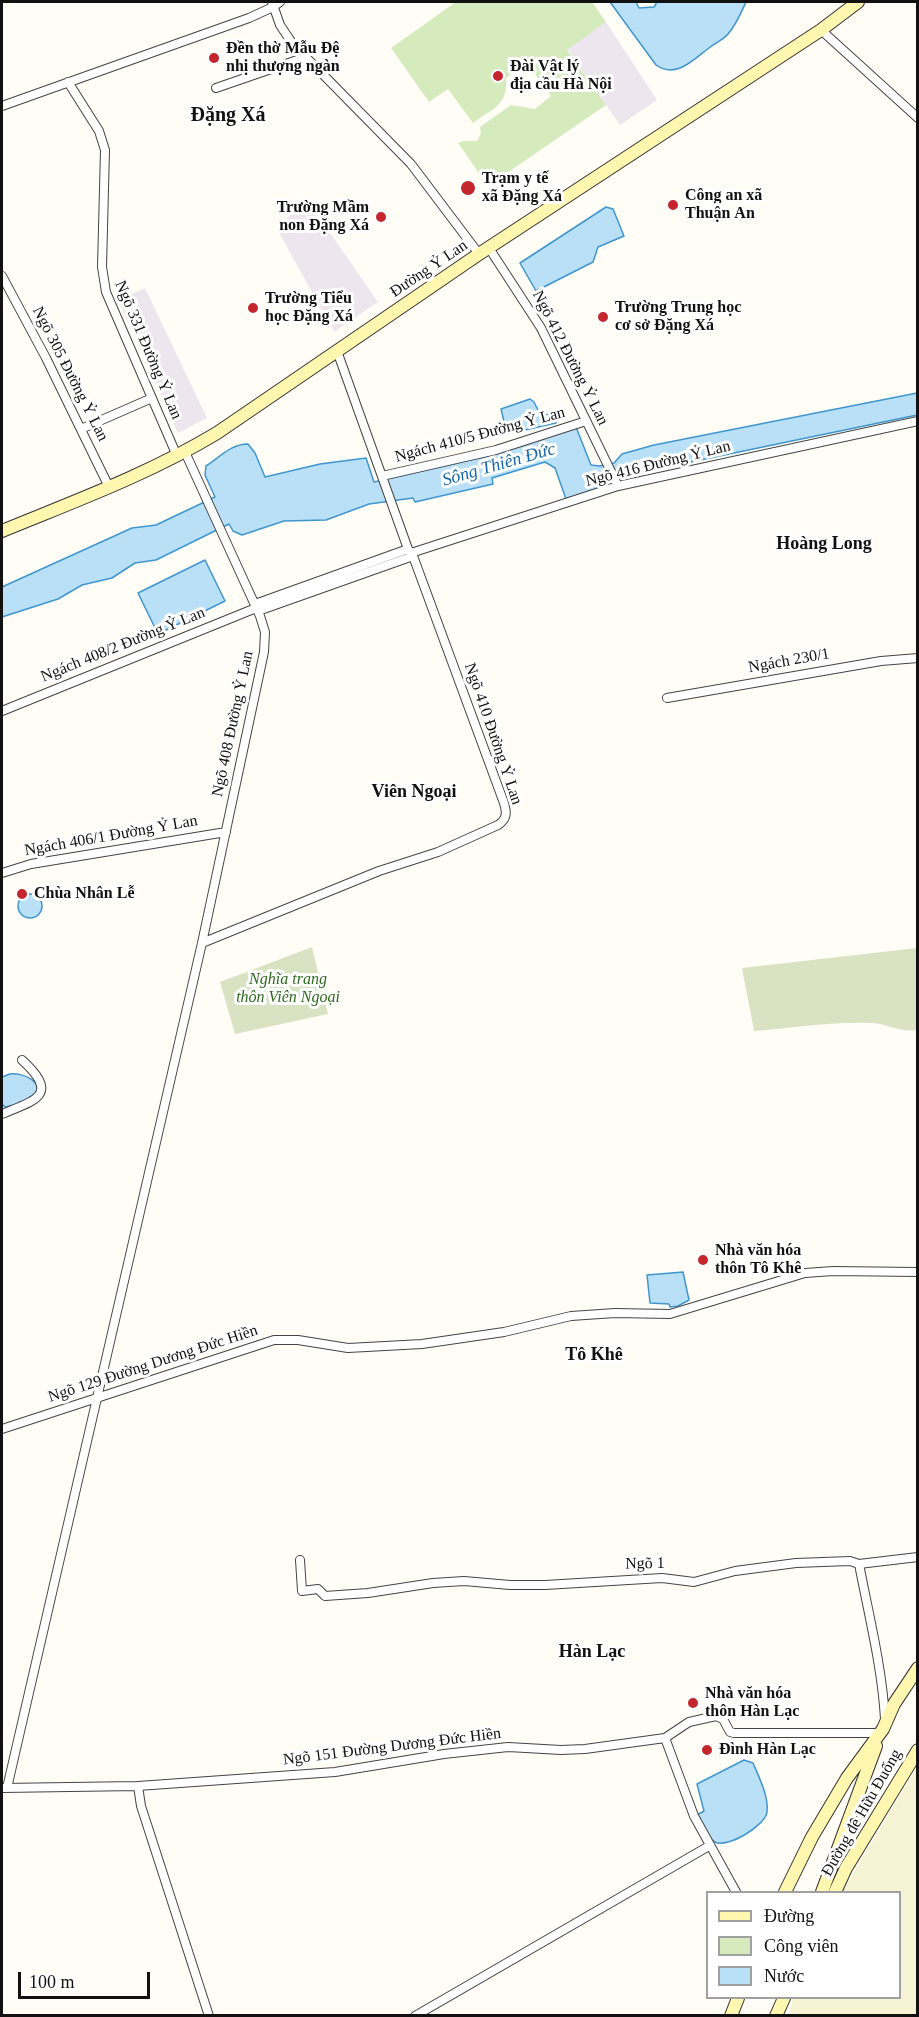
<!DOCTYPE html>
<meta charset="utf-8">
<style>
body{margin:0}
#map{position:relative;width:919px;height:2017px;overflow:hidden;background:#fffdf5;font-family:"Times New Roman",serif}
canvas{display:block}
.frame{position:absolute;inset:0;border:3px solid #111;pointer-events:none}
.legend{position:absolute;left:706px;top:1891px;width:195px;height:108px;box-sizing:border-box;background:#fff;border:2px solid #a0a0a0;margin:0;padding:8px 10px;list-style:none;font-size:18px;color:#111}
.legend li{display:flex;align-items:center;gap:12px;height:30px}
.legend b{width:30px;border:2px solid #a0a0a0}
.scale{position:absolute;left:18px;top:1972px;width:132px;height:27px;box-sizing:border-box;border:3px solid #111;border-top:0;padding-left:8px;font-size:18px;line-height:21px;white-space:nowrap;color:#111;-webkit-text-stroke:4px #fff;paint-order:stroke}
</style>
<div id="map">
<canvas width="919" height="2017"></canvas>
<div class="frame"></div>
<ul class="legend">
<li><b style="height:8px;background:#fff6b0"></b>Đường</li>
<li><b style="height:16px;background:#d5ebbd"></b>Công viên</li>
<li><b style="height:16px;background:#b9e0f7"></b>Nước</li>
</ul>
<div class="scale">100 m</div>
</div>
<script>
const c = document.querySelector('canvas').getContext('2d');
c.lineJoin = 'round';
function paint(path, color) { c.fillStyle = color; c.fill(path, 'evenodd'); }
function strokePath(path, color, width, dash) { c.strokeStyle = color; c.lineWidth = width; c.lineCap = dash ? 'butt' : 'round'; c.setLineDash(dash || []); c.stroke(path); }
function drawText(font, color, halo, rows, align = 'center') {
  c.font = font + ' "Times New Roman",serif'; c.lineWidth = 6; c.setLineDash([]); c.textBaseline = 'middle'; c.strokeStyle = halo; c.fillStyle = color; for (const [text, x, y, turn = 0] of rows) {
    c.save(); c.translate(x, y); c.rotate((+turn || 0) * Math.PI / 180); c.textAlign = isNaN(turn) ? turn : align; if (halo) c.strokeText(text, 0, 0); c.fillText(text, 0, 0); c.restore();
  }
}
paint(new Path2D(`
 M606 22 657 100 620 125 567 49Z
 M306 198 378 302 334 332 277 229Z
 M145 288 207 418 178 433 118 300Z`), '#eee6ef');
paint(new Path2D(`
 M917 1767V2015H789L793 1998H900V1892H842Z`), '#f6f3d4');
paint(new Path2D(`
 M456 2H592L606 22 567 50 606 105 488 186 458 143 463 141H477L481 133 480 127 511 105 535 109 551 96 527 63 506 78C508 106 493 108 473 123L448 89 429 102 391 48Z`), '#d5ebbd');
paint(new Path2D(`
 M312 947 328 1014 235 1034 220 982Z
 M917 948V1030C901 1033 888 1024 872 1023 833 1021 792 1028 754 1031L742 968Z`), '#d9e3c4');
const water = new Path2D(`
 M610 2H636L639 8 654 7 657 2H746C741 13 736 25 728 34 723 40 715 43 709 48 693 60 676 79 656 65Z
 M606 207 613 209 624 236 598 247 593 262 536 291 520 263Z
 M917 393V415L628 475 614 483 566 499 555 468 545 462 492 478 493 484 415 502 413 498 369 504 326 520 284 521 242 535 233 531 229 524 156 560 135 563 112 578 82 585 58 599 2 617V587L132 528 156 525 215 497 205 475 206 466C220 457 231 444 248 444L255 453 265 477 320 464 366 458 374 482 484 457 576 427 591 465 600 466 614 463 622 454 654 445Z
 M530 399 534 402 540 414 555 415 556 423 507 434 501 409Z
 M205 560 225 601 158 634 138 593Z
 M18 906a12 12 0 1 1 24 0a12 12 0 1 1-24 0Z
 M10 1074C21 1072 48 1082 32 1097 26 1102 13 1106 5 1107L2 1104V1077Z
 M683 1272 689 1300 678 1306 670 1307 669 1304 650 1303 647 1275Z
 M744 1760 753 1763C759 1777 769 1797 767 1812 766 1825 727 1849 715 1842 707 1838 702 1823 697 1815L704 1811 697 1784Z`);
paint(water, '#b9e0f7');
strokePath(water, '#3f96cf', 1.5);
const street = new Path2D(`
 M272 2 280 25 292 43 411 164 479 254
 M821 30 918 118
 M68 82 99 131 105 150 102 267 106 292 177 456
 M216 88 306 57
 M2 106 249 18 273 7 280 2
 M489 248 541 328 618 486
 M2 276 46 358 109 487
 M81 429 152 398
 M382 476 496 450 586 421
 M411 553 618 486 918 421
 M255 604 408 549
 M258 611 413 556
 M667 698 881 661 918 658
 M2 711 256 608
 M2 873 31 864 226 832
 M202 943 379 871 438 852 498 825C507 819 507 813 504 803L413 556 408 549 337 351
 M2 1114C36 1100 60 1095 22 1060
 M2 1429 274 1340H298L348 1348 422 1344 504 1332 571 1316 615 1313 670 1314 805 1273 833 1271 918 1272
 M300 1560 302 1591 318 1589 325 1596 368 1593 433 1583 464 1581 510 1585H545L662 1578 694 1582 735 1571 796 1563 850 1561 859 1564C869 1616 882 1667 885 1719
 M859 1564 918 1557
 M665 1738 694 1816 736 1892
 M138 1786 141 1806 209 2016
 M2 1788 138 1786 335 1772 444 1754 508 1747 561 1750 585 1749 665 1738 689 1722 716 1716 723 1719 730 1732 734 1733H880
 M7 1788 202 943 264 652 265 632 260 616 185 452
 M415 2016 709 1846`);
const secondary = new Path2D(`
 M2 531C75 501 149 474 217 433L479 254 821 30 858 2
 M785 1892 812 1837 847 1778 883 1729 894 1704 918 1668
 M822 1892 876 1746
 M835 1892 846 1868 918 1750
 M731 2016 738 1998
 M776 2016 784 1998`);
strokePath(street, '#444', 10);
strokePath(secondary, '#333', 14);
strokePath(street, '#fff', 8);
strokePath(secondary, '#fff6b0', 12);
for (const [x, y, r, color] of [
 [214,58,6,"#c4262e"],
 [498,76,6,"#c4262e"],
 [468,188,8,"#c4262e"],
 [673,205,6,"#c4262e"],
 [381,217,6,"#c4262e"],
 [253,308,6,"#c4262e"],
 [603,317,6,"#c4262e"],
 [22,894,6,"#c4262e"],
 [703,1260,6,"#c4262e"],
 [693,1703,6,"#c4262e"],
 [707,1750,6,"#c4262e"]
]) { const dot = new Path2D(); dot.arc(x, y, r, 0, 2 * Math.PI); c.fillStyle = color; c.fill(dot); strokePath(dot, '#fff', 2); }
drawText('bold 16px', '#111', '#fff', [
 ["Đền thờ Mẫu Đệ",226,49],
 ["nhị thượng ngàn",226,67],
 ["Đài Vật lý",510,67],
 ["địa cầu Hà Nội",510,85],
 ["Trạm y tế",482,179],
 ["xã Đặng Xá",482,197],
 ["Công an xã",685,196],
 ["Thuận An",685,214],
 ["Trường Mầm",369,208,"right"],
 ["non Đặng Xá",369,226,"right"],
 ["Trường Tiểu",265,299],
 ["học Đặng Xá",265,317],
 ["Trường Trung học",615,308],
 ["cơ sở Đặng Xá",615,326],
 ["Chùa Nhân Lễ",34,894],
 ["Nhà văn hóa",715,1251],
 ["thôn Tô Khê",715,1269],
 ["Nhà văn hóa",705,1694],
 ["thôn Hàn Lạc",705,1712],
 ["Đình Hàn Lạc",719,1750]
], 'left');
drawText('16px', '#111', '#fff', [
 ["Đường Ỷ Lan",429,269,-34],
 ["Ngõ 331 Đường Ỷ Lan",148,350,67],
 ["Ngõ 412 Đường Ỷ Lan",570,358,63],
 ["Ngõ 305 Đường Ỷ Lan",70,374,63],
 ["Ngách 410/5 Đường Ỷ Lan",480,435,-15],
 ["Ngõ 416 Đường Ỷ Lan",658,464,-14],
 ["Ngách 408/2 Đường Ỷ Lan",123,645,-22],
 ["Ngách 230/1",789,661,-10],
 ["Ngõ 408 Đường Ỷ Lan",233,724,-78],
 ["Ngõ 410 Đường Ỷ Lan",493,734,71],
 ["Ngách 406/1 Đường Ỷ Lan",111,836,-10],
 ["Ngõ 129 Đường Dương Đức Hiền",153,1364,-18],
 ["Ngõ 1",645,1564,-1],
 ["Ngõ 151 Đường Dương Đức Hiền",392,1747,-7],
 ["Đường đê Hữu Đuống",862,1813,-60]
]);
drawText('italic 16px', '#2f6b1f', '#fff', [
 ["Nghĩa trang",288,980],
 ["thôn Viên Ngoại",288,998]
]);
drawText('italic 18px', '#1768a6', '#fff', [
 ["Sông Thiên Đức",499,465,-16]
]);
drawText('bold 18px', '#111', '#fff', [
 ["Hoàng Long",824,544],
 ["Viên Ngoại",414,792],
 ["Tô Khê",594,1355],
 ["Hàn Lạc",592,1652]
]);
drawText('bold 20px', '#111', '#fff', [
 ["Đặng Xá",228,116]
]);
</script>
